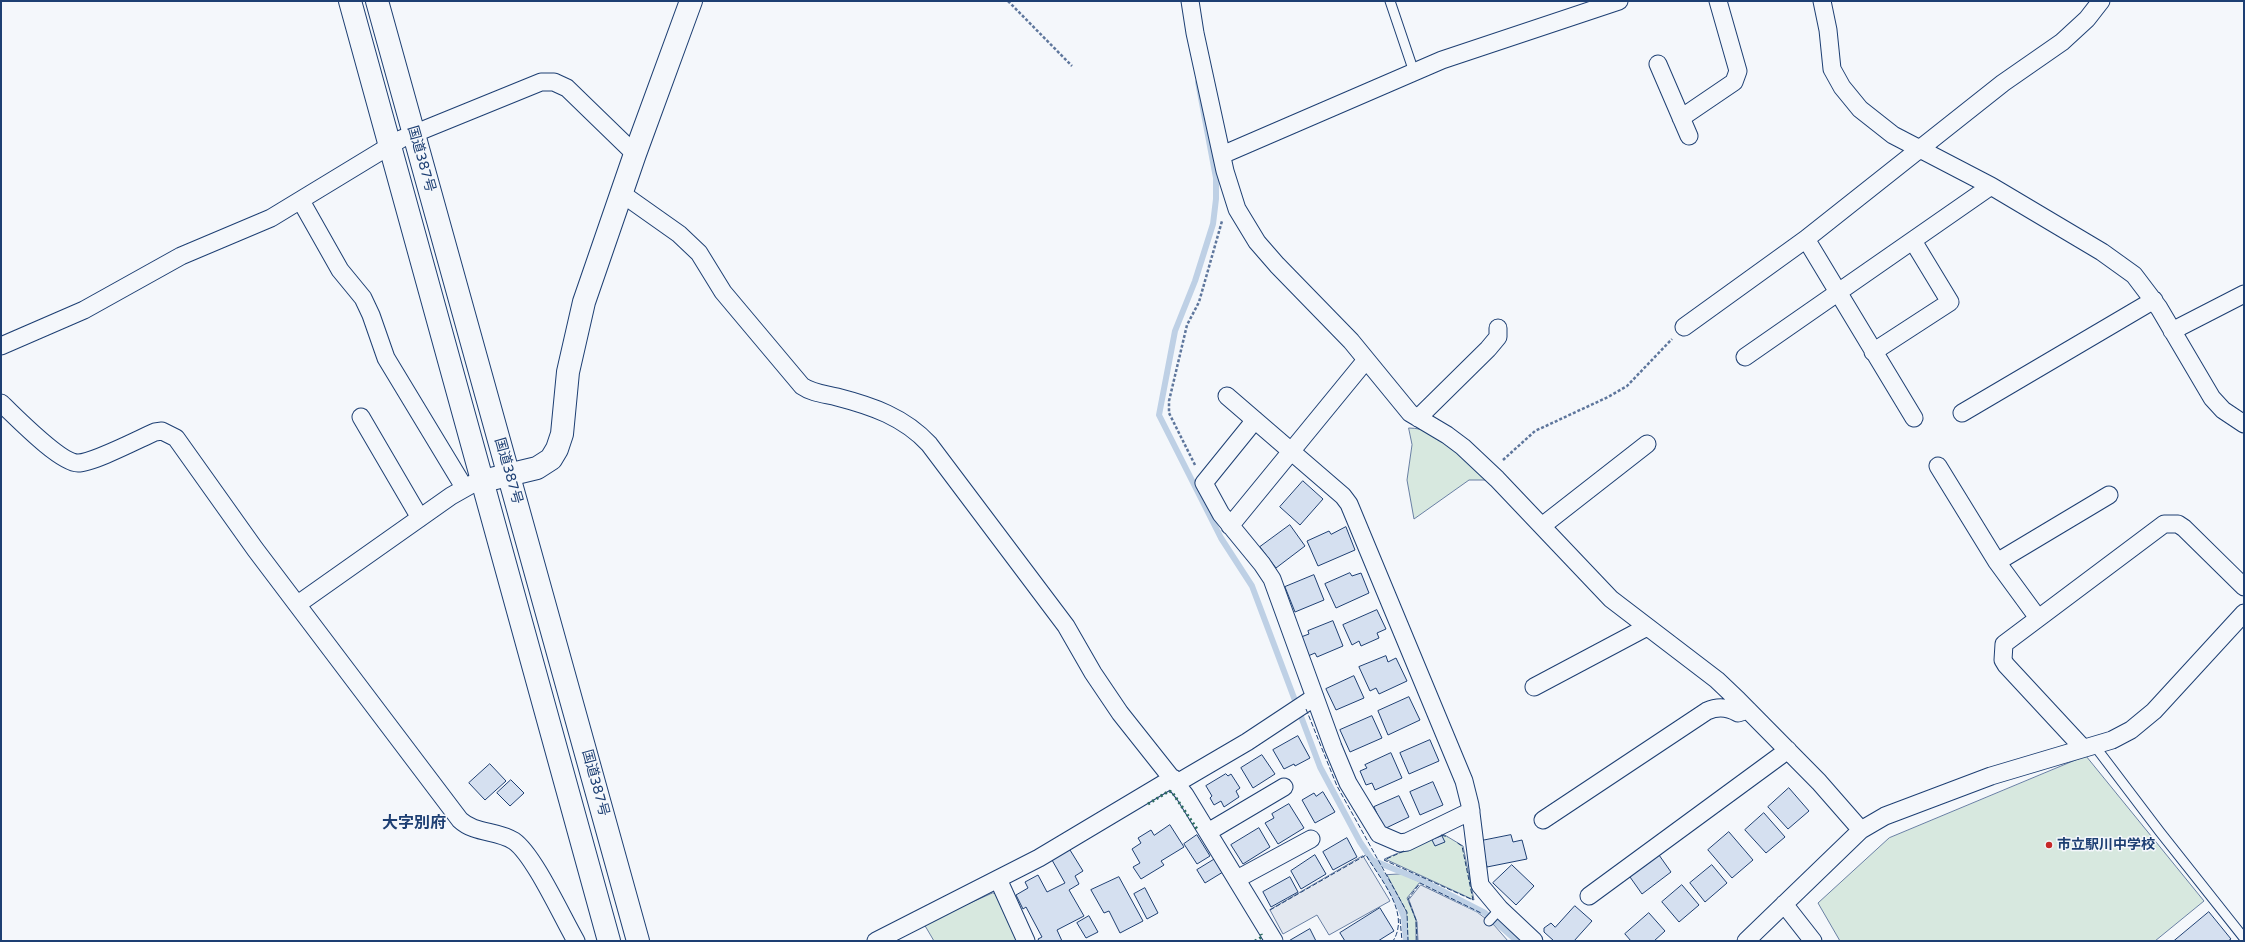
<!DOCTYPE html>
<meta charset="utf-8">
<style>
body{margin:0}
#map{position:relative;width:2245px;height:942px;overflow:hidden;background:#f4f7fb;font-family:"Varela Round",sans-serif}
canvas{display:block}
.frame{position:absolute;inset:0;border:2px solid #1d3f73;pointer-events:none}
</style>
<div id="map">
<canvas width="2245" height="942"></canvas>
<div class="frame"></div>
</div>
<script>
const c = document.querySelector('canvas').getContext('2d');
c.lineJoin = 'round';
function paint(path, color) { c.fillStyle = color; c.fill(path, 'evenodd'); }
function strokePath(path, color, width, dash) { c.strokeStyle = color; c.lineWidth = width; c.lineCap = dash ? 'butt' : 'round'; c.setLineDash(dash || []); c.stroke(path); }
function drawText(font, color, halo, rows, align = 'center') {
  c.font = font + ' "Varela Round","Noto Sans JP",sans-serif'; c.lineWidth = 3; c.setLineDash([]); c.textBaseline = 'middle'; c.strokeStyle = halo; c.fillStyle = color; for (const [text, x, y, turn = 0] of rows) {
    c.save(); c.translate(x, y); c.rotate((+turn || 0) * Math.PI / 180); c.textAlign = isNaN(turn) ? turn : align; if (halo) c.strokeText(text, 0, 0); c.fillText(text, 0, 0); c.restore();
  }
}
const green = new Path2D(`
 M1409 428C1442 428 1466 459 1489 480H1469L1414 519 1407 480 1412 445Z
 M2086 756 2204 901 2155 941H1840L1818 903 1889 838Z
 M1443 834 1463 846 1474 900 1385 859Z
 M1402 874 1420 882 1407 898 1416 920V941H1408L1406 911 1387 875Z
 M993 893 1001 895 1022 941H934L924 924Z`);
paint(green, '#d7e8df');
strokePath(green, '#687fa3', 1);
const parking = new Path2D(`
 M1363 856 1390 901 1329 935 1317 915 1283 934 1270 910Z
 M1421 885 1477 912 1494 925 1508 941H1418L1417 922 1409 900Z`);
paint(parking, '#e3e8f0');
strokePath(parking, '#687fa3', 1);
strokePath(new Path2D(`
 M1198 82 1216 178V199L1213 224 1195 281 1175 331 1159 415 1221 538 1252 586 1320 767 1360 842 1385 879 1399 905 1404 917 1406 941
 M1372 860 1421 880 1485 913 1517 941`), '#bed0e5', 6);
const building = new Path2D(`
 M1303 481 1323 499 1300 525 1280 507Z
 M1290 525 1305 546 1276 568 1260 547Z
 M1346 527 1355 550 1318 566 1307 541 1329 531 1331 534Z
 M1350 573 1352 576 1361 573 1369 593 1336 608 1325 584Z
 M1314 575 1324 600 1295 612 1285 587Z
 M1377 610 1386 629 1377 633 1379 638 1361 646 1359 641 1352 645 1343 625Z
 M1333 621 1343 646 1317 657 1315 653 1308 656 1301 637 1309 634 1308 631Z
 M1386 656 1388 662 1396 658 1407 681 1379 694 1376 688 1370 691 1359 667Z
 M1354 676 1364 698 1336 710 1326 689Z
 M1409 697 1420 720 1388 735 1378 711Z
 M1372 716 1382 738 1350 752 1340 730Z
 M1298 736 1310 758 1295 766 1294 764 1284 769 1273 750Z
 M1430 740 1439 761 1409 774 1400 753Z
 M1391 753 1402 778 1375 790 1372 783 1366 785 1360 771 1367 768 1365 765Z
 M1262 755 1275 774 1253 788 1241 768Z
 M490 764 506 781 485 800 469 783Z
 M1226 774 1228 776 1231 774 1240 788 1236 791 1239 797 1224 807 1221 801 1214 805 1210 798 1212 796 1206 786Z
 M511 780 524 793 510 806 497 793Z
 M1433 782 1443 805 1420 815 1410 792Z
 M1789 788 1809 811 1788 829 1768 807Z
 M1323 792 1335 812 1315 823 1302 800 1314 793 1316 796Z
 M1399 796 1409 817 1384 829 1374 807Z
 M1289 804 1304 828 1278 844 1265 823 1274 818 1272 814Z
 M1764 813 1785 837 1766 853 1745 830Z
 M1170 825 1184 847 1161 861 1164 865 1141 879 1133 867 1140 863 1132 849 1141 843 1138 838 1151 830 1154 835Z
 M1259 828 1270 847 1243 864 1231 845Z
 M1729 832 1753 860 1732 878 1708 850Z
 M1197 835 1210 856 1197 864 1184 844Z
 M1511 835 1513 842 1522 840 1527 859 1487 867 1481 841Z
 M1442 836 1445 842 1435 846 1432 840Z
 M1347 838 1357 857 1333 870 1323 852Z
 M1070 850 1083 871 1075 876 1079 884 1069 890 1084 916 1057 930 1062 941H1039L1038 939 1042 937 1026 907 1023 909 1016 895 1028 888 1025 882 1038 875 1047 892 1065 883 1052 860Z
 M1315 855 1326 874 1301 889 1291 871Z
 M1659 855 1671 872 1642 894 1630 877Z
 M1215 859 1223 872 1205 883 1197 870Z
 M1512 865 1534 886 1516 905 1493 883Z
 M1712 865 1727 883 1705 902 1690 883Z
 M1119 877 1143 921 1120 933 1109 911 1104 913 1091 890Z
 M1290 877 1298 892 1271 907 1263 892Z
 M1682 885 1699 905 1679 922 1662 902Z
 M1145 888 1158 913 1147 919 1134 894Z
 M1575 906 1592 921 1574 941H1554L1544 932V928L1551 923 1555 927Z
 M1380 908 1394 931 1378 941H1345L1340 933Z
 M2209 912 2231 939 2228 941H2174Z
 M1649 913 1665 931 1654 941H1631L1625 934Z
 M1089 916 1098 932 1086 938 1077 923Z
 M1310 929 1316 941H1289Z`);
paint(building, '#d5e0f0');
strokePath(building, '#1d3f73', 1);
const lane = new Path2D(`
 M1390 1 1414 72
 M2094 745 2160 832 2244 938
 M1489 921 1500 909`);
const street = new Path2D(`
 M1190 1 1195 33 1225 171 1237 209 1257 242 1277 265 1351 341 1410 413 1447 435 1463 447 1497 479 1611 599 1717 680 1738 700 1819 782 1861 830
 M1822 1 1828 30 1832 69 1842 87 1860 109 1893 135 1991 186 2102 252 2134 275 2159 308 2212 398 2223 410 2244 424
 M1658 64 1689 136
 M1681 118 1734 82 1738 71 1718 1
 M1222 155 1442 60 1619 1
 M621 193 679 234 699 253 723 292 802 386C812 393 825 394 837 397 872 406 904 417 929 444L1066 626 1093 673 1120 713 1185 795 1274 941
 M301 201 340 270 363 298 371 315 386 358 464 487
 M1806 239 1914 418
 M1684 327 1806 239 2003 83 2062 42 2087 19 2101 1
 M2172 331 2244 294
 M1 346 84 310 181 256 271 218 401 139 541 82H554L567 88 635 154
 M1873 352 1950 302 1913 241
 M1745 357 1991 186
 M1227 396 1343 496 1349 504 1464 781 1470 805 1480 885 1500 909 1534 941
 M1 403C16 417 60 463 78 463 93 463 139 439 155 432L162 431 176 438 255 549 460 820C475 834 497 830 514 841 534 855 562 917 576 941
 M1962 413 2154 300
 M361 417 420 518
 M1418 418 1488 349 1498 337V328
 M1255 420 1204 483 1221 514 1262 564 1272 579 1333 747 1348 783 1379 834 1400 843 1407 842 1471 811
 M1938 466 1997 562 2038 618
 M1230 526 1366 360
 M1542 526 1647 444
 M1997 562 2109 495
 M298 604 451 496 474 483
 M1534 687 1647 627
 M2083 748 2006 665 2003 660 2004 644 2164 524H2178L2184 528 2244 587
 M1177 783 1247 742 1315 697
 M1543 820 1707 711C1718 706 1728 707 1738 713L1748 710
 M1208 832 1284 787
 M998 879 1026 941
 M1237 879 1311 839
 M1589 896 1788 750
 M1784 904 1813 941
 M876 941 1039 858 1173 778
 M1746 941 1861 830 1885 816 1991 776 2112 740 2131 730 2154 711 2244 613`);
const secondary = new Path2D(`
 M483 481 537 468 551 459 557 449 562 434 568 372 584 302 635 154 691 1`);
const highway = new Path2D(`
 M350 1 609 941
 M377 1 638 941`);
strokePath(lane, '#1d3f73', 11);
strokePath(street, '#1d3f73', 19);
strokePath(secondary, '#1d3f73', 24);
strokePath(highway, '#1d3f73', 24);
strokePath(new Path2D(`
 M1008 1 1072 66
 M1503 460 1535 431 1608 397 1627 386 1672 339
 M1195 465 1169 413V401L1187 325 1199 302 1222 221`), '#5e769c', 2.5, [3, 2]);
strokePath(lane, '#f4f7fb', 9);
strokePath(street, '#f4f7fb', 17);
strokePath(secondary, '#f4f7fb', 22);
strokePath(highway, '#f4f7fb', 22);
strokePath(new Path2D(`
 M1148 804 1169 791 1172 792 1197 829
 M1255 941 1262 937 1261 934`), '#2c6c60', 3, [2, 3]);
strokePath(new Path2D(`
 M1306 709 1337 786 1407 912 1408 941
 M1441 835 1448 837
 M1404 851 1384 860 1473 900 1462 846 1456 842
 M1270 910 1366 855C1380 879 1411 913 1393 941
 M1400 919 1402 941
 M1417 941 1416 920 1408 899 1420 883 1481 913`), '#1d3f73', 1, [5, 2]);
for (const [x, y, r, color] of [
 [2049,845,4,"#c62828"]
]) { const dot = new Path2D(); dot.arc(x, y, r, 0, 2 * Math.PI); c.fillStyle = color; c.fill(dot); strokePath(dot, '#f4f7fb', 1.5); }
drawText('14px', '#1d3f73', '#f4f7fb', [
 ["国道387号",421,159,74],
 ["国道387号",508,471,74],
 ["国道387号",595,783,75]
]);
drawText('bold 14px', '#1d3f73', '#f4f7fb', [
 ["市立駅川中学校",2057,845]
], 'left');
drawText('bold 16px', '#1d3f73', '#f4f7fb', [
 ["大字別府",414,824]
]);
</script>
